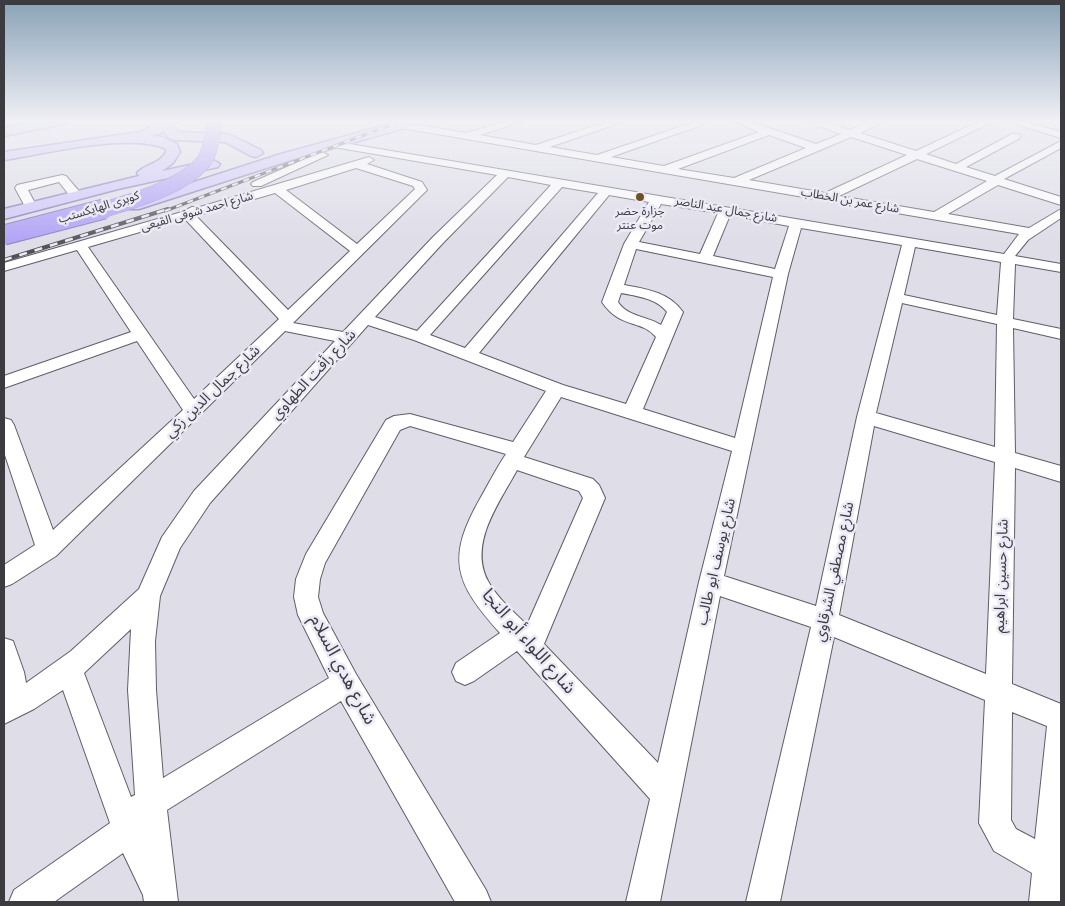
<!DOCTYPE html>
<meta charset="utf-8">
<style>
body{margin:0}
#map{position:relative;width:1065px;height:906px;overflow:hidden;background:#dedde8;font-family:Roboto,sans-serif}
canvas{display:block}
.frame{position:absolute;inset:0;border:5px solid #3c3c40;pointer-events:none}
</style>
<div id="map">
<canvas width="1065" height="906"></canvas>
<div class="frame"></div>
</div>
<script>
const c = document.querySelector('canvas').getContext('2d');
c.lineJoin = 'round';
function strokePath(path, color, width, dash) { c.strokeStyle = color; c.lineWidth = width; c.lineCap = dash ? 'butt' : 'round'; c.setLineDash(dash || []); c.stroke(path); }
function paint(path, color) { c.fillStyle = color; c.fill(path, 'evenodd'); }
function drawText(font, color, halo, rows, align = 'center') {
  c.font = font + ' Roboto,"Noto Sans Arabic",sans-serif'; c.lineWidth = 5; c.setLineDash([]); c.textBaseline = 'middle'; c.strokeStyle = halo; c.fillStyle = color; for (const [text, x, y, turn = 0] of rows) {
    c.save(); c.translate(x, y); c.rotate((+turn || 0) * Math.PI / 180); c.textAlign = isNaN(turn) ? turn : align; if (halo) c.strokeText(text, 0, 0); c.fillText(text, 0, 0); c.restore();
  }
}
const minor = new Path2D(`
 M4 120H9V121L4 124Z
 M510 120H527L480 135 536 145 612 120H628L550 147 597 155 700 120H716L611 157 664 166 759 132 730 120H746L816 144 841 134 802 120H819L850 130 873 120H888L860 133 916 151 982 120H996L926 154 956 164 1012 134H1020V138L966 167 995 176 1061 141V148L1004 179 1061 197V205L998 185 948 214 1029 228 1061 209V218L1028 240 1015 256 1061 264V272L1015 264 1013 319 1061 329V339L1013 328 1015 453 1061 466V482L1015 468 1012 684 1061 704V902H1029L1032 873 994 851 979 823 985 700 834 637 780 902H746L811 627 720 596 660 902H626L650 799 517 651 474 681 465 685 456 681 452 672 456 663 500 633C454 582 446 558 481 497 489 483 497 467 506 454L410 426 400 430 325 563 320 579 318 597 323 613 356 674 486 890 491 902H455L341 701 167 810 178 902H144L143 895 123 853 54 902H9L14 890 110 823 63 690 34 709 4 724V638L13 641 24 672 26 683 71 651 139 589 162 537 194 491 335 341 285 331 56 556 12 584 4 587V565L35 545 4 452V418L11 420 14 425 53 530 183 410 137 341 4 388V376L131 332 77 250 4 271V263L182 212 192 207H200L369 157 374 160 367 164 422 182 427 190 293 323 343 332 433 237 497 175 328 146 327 144 332 141 1004 254 1019 234 402 128 397 125 402 122 466 133ZM769 135 806 148 734 178 678 169ZM851 137 907 155 825 193 749 180ZM917 159 987 181 934 212 839 196ZM356 168 413 186 415 189 357 244 286 190ZM508 177 551 185 417 331 375 317 443 243ZM562 187 598 193 465 348 430 335ZM275 193 350 251 288 310 196 216ZM609 195 649 202 624 244 602 302C620 329 641 319 656 337L626 404 563 385 479 353ZM661 204 718 213 700 254 639 242ZM730 215 789 226 775 269 713 256ZM185 219 279 319 194 399 88 247ZM801 228 902 245 857 417 816 606 724 576 788 274ZM915 247 1001 262 997 315 904 295ZM636 249 773 277 735 438 643 409 683 312C669 292 646 289 624 285ZM621 293C637 296 656 298 667 312L661 325C647 316 628 317 618 302ZM902 303 997 324 995 447 876 413ZM368 325 414 340 546 391 513 442 410 414 394 416 386 420 306 554 296 579 294 597 298 615 329 678 163 778 156 690 155 641 160 596 180 548 210 503ZM561 397 732 451 699 582 658 763 544 644 605 498 599 485 593 479 524 457ZM874 426 995 462 986 674 839 615ZM517 470 579 491 583 498 527 625C514 612 497 598 488 581 468 543 500 502 517 470ZM131 629 128 690 135 795 131 797 84 673ZM1012 712 1047 726 1035 839 1016 829 1011 820Z
 M1002 120H1020L1061 132V138Z
 M311 147 328 155 261 186H253L251 184 253 182 314 155 306 150Z
 M62 175 66 176 78 190 80 193 78 196H70L59 182 28 190 37 207 35 210H27L15 188 17 185Z`);
const major = new Path2D(`
 M43 120H70L64 124 4 136V128Z
 M164 120H179L172 126 179 132 228 134 261 150 263 153 256 157 251 156 225 142 175 140 170 139 164 132 152 136 162 137 177 144 180 152 173 163 162 171 213 160 220 164 218 167 118 189 4 219V209L139 176 137 173C145 164 160 164 166 152V149C131 132 44 154 4 160V152L140 132Z
 M404 120H425L423 123 291 160 139 209H129L126 206 129 203 281 154Z`);
strokePath(minor, '#5f5d68', 2);
strokePath(major, '#877eb6', 3);
paint(minor, '#fff');
paint(major, '#d0c7fa');
const railFar1 = new Path2D(`
 M165 211 403 120`);
const rail = new Path2D(`
 M4 260 168 209`);
strokePath(railFar1, '#525156', 3);
strokePath(rail, '#525156', 4);
strokePath(railFar1, '#ebeaf6', 2, [6]);
strokePath(rail, '#ebeaf6', 2.5, [8]);
const highwayBridgeFar1 = new Path2D(`
 M99 211C130 202 188 186 206 158 212 146 213 133 215 120`);
const highwayBridge = new Path2D(`
 M4 235 104 209`);
strokePath(highwayBridgeFar1, '#877eb6', 16, []);
strokePath(highwayBridge, '#877eb6', 21, []);
strokePath(highwayBridgeFar1, '#b0a1f6', 15);
strokePath(highwayBridge, '#b0a1f6', 19);
const sky = c.createLinearGradient(0, 0, 0, 247);
sky.addColorStop(0, '#89a2b7');
sky.addColorStop(0.49, '#f0f0f5');
sky.addColorStop(1, '#f0f0f500');
c.fillStyle = sky;
c.fillRect(0, 0, 1065, 247);
for (const [x, y, r, color] of [
 [640,197,5,"#705126"]
]) { const dot = new Path2D(); dot.arc(x, y, r, 0, 2 * Math.PI); c.fillStyle = color; c.fill(dot); strokePath(dot, '#ebeaf6', 2); }
drawText('12px', '#3c3c40', '#ebeaf6', [
 ["شارع عمر بن الخطاب",850,201,10],
 ["كوبرى الهايكستب",99,208,-17],
 ["شارع جمال عبد الناصر",726,210,10],
 ["شارع احمد شوقى القيعى",197,212,-16]
]);
drawText('12px', '#3c3c40', '#ebeaf6', [
 ["جزارة حضر",640,212],
 ["موت عنتر",640,226]
]);
drawText('15px', '#3c3c40', '#ebeaf6', [
 ["شارع رأفت الطهاوي",314,375,-47],
 ["شارع جمال الدين زكي",213,392,-44],
 ["شارع يوسف ابو طالب",717,562,-77],
 ["شارع مصطفي الشرقاوي",835,572,-78],
 ["شارع حسين ابراهيم",1002,576,-88]
]);
drawText('18px', '#3c3c40', '#ebeaf6', [
 ["شارع اللواء أبو النجا",528,642,49],
 ["شارع هدي السلام",342,670,62]
]);
</script>
